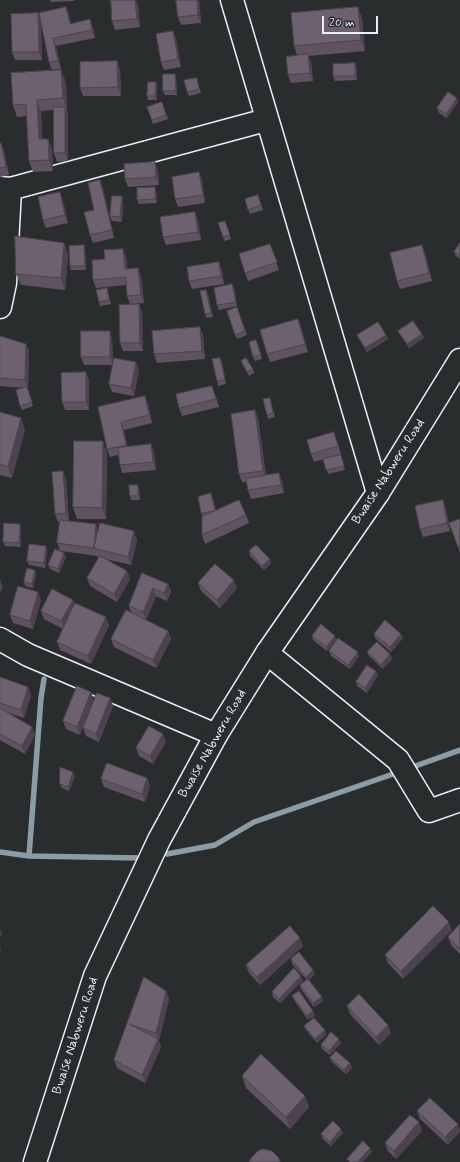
<!DOCTYPE html>
<style>
body{margin:0}
#map{position:relative;width:460px;height:1162px;overflow:hidden;background:#2a2d2e;font-family:Mynerve,sans-serif}
canvas{display:block}
.scale{position:absolute;left:322px;top:16px;width:56px;height:18px;box-sizing:border-box;border:2px solid #e8f1f8;border-top:0;padding-left:5px;font-size:12px;line-height:14px;white-space:nowrap;color:#e8f1f8;-webkit-text-stroke:3px #2a2d2e;paint-order:stroke}
</style>
<div id="map">
<canvas width="460" height="1162"></canvas>
<div class="scale">20 m</div>
</div>
<script>
const c = document.querySelector('canvas').getContext('2d');
c.lineJoin = 'round';
function strokePath(path, color, width, dash) { c.strokeStyle = color; c.lineWidth = width; c.lineCap = dash ? 'butt' : 'round'; c.setLineDash(dash || []); c.stroke(path); }
function paint(path, color) { c.fillStyle = color; c.fill(path, 'evenodd'); }
function drawText(font, color, halo, rows, align = 'center') {
  c.font = font + ' Mynerve,sans-serif'; c.lineWidth = 3; c.setLineDash([]); c.textBaseline = 'middle'; c.strokeStyle = halo; c.fillStyle = color; for (const [text, x, y, turn = 0] of rows) {
    c.save(); c.translate(x, y); c.rotate((+turn || 0) * Math.PI / 180); c.textAlign = isNaN(turn) ? turn : align; if (halo) c.strokeText(text, 0, 0); c.fillText(text, 0, 0); c.restore();
  }
}
strokePath(new Path2D(`
 M407 769 460 750
 M0 852 29 856 140 858
 M167 854 215 845 254 822 399 772
 M29 856 41 698 44 679`), '#8a9ca6', 5.5);
const minor = new Path2D(`
 M232 0 378 493
 M0 188 10 189 5 283 0 307
 M10 189 266 120
 M0 639 28 655 216 735
 M267 653 398 760 429 811 460 800`);
const major = new Path2D(`
 M35 1162 95 976 159 840 216 735 267 653 378 493 460 360`);
strokePath(minor, '#e8f1f8', 25);
strokePath(major, '#e8f1f8', 25);
strokePath(minor, '#2a2d2e', 22);
strokePath(major, '#2a2d2e', 22);
paint(new Path2D(`
 M50 0H74V1L51 2Z
 M199 0 201 23 181 25 178 17Z
 M138 5 140 27 115 30 112 21Z
 M66 7 69 15 71 24 93 28 95 38 56 46 61 69 52 70 49 62 41 23 42 60H15L12 52 40 19Z
 M358 7 362 19 365 51 308 56 311 62 313 81 291 83 288 75 297 55 294 46Z
 M173 31 176 39 181 67 164 70 161 62Z
 M357 68V80L335 81 333 76Z
 M120 69 121 96H83L80 88Z
 M176 78 177 95H165L163 91Z
 M197 78 201 93 189 96 187 92Z
 M66 82 67 110 68 115V161L57 162 54 153V110L41 111 42 139H48L52 150 53 171 33 172 29 161 26 116 17 117 13 105Z
 M157 86V100H148L147 96Z
 M162 102 168 119 153 124 147 107Z
 M458 102 447 118 439 113 437 108Z
 M0 143 4 151 9 175 0 177Z
 M158 170 159 185 128 187 125 179Z
 M199 172 202 180 205 203 178 207 175 199Z
 M155 187 156 191 157 203 139 204 137 200Z
 M103 188 114 238 93 243 90 235 94 210Z
 M60 192 63 201 68 223 46 228 43 220Z
 M258 195 263 210 250 214 245 199Z
 M122 196 123 201 122 222 112 221 110 216Z
 M198 220 201 240 166 245 163 237Z
 M225 221 231 239 224 241 223 237Z
 M64 243 68 255 65 290 21 285 16 274Z
 M460 243V259L456 256 454 252Z
 M270 244 279 270 248 281 239 254Z
 M84 245 85 249 86 270H71L70 266Z
 M123 249 126 257 127 269 138 268 141 276 144 303 130 304 127 296 126 285 96 288 93 280 105 259Z
 M425 253 432 281 400 289 397 281Z
 M222 270 224 284 192 289 189 281Z
 M232 284 234 288 237 306 219 310 217 305Z
 M107 288 111 304 100 306 99 302Z
 M206 290 208 294 213 317 207 318 205 314Z
 M237 307 247 335 237 339 235 335Z
 M142 312 143 351H123L120 343Z
 M301 327 308 352 270 362 267 354Z
 M398 331 422 334 424 338 409 348 400 335Z
 M203 335 205 359 157 363 154 354Z
 M357 335H386L388 339 367 352 359 339Z
 M0 336 26 344 29 352 28 388H27L33 406 22 410 20 406 24 388 0 386Z
 M112 339 113 364 139 370 134 396 112 392 109 384 113 365H84L81 357Z
 M258 344 262 359 255 361 253 357Z
 M220 358 222 362 226 384 218 386 217 381Z
 M241 361 253 369 254 373 249 376 243 365Z
 M86 372 89 380V410H65L62 402Z
 M215 394 219 407 182 416 179 408Z
 M145 396 148 404 152 423 124 430 127 447 154 452 156 470 122 473 120 465 118 455 110 457 107 449 98 407Z
 M271 402 275 417 268 419 267 415Z
 M0 412 25 429 12 478 0 475Z
 M258 418 266 475 282 481 284 493 251 499 248 490 246 482H242L239 474Z
 M337 440 341 454 337 456 342 459 345 470 328 474 324 459 314 462 311 454Z
 M107 453 106 519H77L73 507Z
 M66 479 69 521H68L98 530 137 540 131 565 106 559 127 571 130 579 117 602 90 586 87 578 99 557H97V556L61 551 66 557 59 573 50 569 48 565 60 551 57 543 60 522H58L55 514Z
 M139 489 140 500H131L130 496Z
 M213 498 216 511 246 515 249 523 205 544 202 535 203 517 201 513Z
 M446 508 450 531 423 537 420 529Z
 M460 519V553L458 547Z
 M20 524 21 528V547L5 546 3 542Z
 M46 546 47 550 45 568 29 565 27 561Z
 M249 551 270 559 271 563 264 570 250 556Z
 M142 573 168 584 171 592 167 601 156 596 146 620 168 631 171 639 156 668 114 647 111 639 131 612 129 606Z
 M36 574 33 588 25 586 24 582Z
 M198 583 237 588 220 608 201 591Z
 M41 600 33 629 13 623 10 615Z
 M73 600 74 604 109 625 91 664 60 650 57 642 63 629 44 619 41 611Z
 M374 634H401L403 638 391 652 375 638Z
 M312 636 336 640 327 651 313 640Z
 M329 651 359 656 350 669 331 656Z
 M367 652 390 654 392 659 383 669 369 656Z
 M378 675 367 693 357 686 356 682Z
 M0 677 28 687 31 695 24 718 6 712 35 735 25 754 0 740Z
 M91 692 80 735 66 729 63 721Z
 M110 698 113 706 99 742 86 736 83 728Z
 M163 734 166 742 153 764 139 756 136 748Z
 M75 776 69 791 62 788 60 784Z
 M147 778 150 786 145 802 104 787 101 779Z
 M460 924V954L451 945 448 937Z
 M452 930 403 979 388 963 385 955Z
 M303 946 260 985 249 973 246 965Z
 M291 959 315 974 309 980 323 1001 314 1007 301 989 300 985 307 980 292 964Z
 M144 977 166 991 169 999 159 1041 158 1040 161 1047 145 1083 117 1068 114 1060Z
 M303 980 280 1003 273 997 272 992Z
 M292 996 313 1011 315 1016 308 1020 294 1000Z
 M347 1006 391 1033 379 1045 350 1014Z
 M304 1026 326 1034 317 1043 306 1030Z
 M341 1043 330 1055 322 1049 321 1045Z
 M330 1058 350 1063 352 1068 346 1074 332 1062Z
 M242 1076 305 1096 309 1107 290 1129 246 1088Z
 M417 1111 460 1130 448 1145 420 1119Z
 M422 1131 396 1159 388 1151 385 1143Z
 M343 1133 331 1146 323 1139 321 1134Z`), '#5e535f');
paint(new Path2D(`
 M135 0H136L138 5 140 27 137 19Z
 M197 0H199L201 23 198 15Z
 M66 7 69 15 73 32 70 24Z
 M358 7 362 19 365 51 361 40Z
 M38 13 41 21 42 60 39 52Z
 M90 19 93 28 95 38 92 30Z
 M173 31 176 39 181 67 178 59Z
 M53 38 56 46 61 69 58 61Z
 M308 54 311 62 313 81 310 73Z
 M117 61 120 69 121 96 118 87Z
 M355 63 357 68V80L355 76Z
 M61 70 66 82 67 110 63 98Z
 M175 74 176 78 177 95 176 91Z
 M156 82 157 86V100L155 96Z
 M457 98 458 102 447 118 446 114Z
 M37 100 41 111 43 151 39 139Z
 M65 107 68 115V161L65 153Z
 M48 139 52 150 53 171 49 160Z
 M1 143 4 151 9 175 6 167Z
 M155 162 158 170 159 185 156 177Z
 M199 172 202 180 205 203 203 195Z
 M100 180 103 188 114 238 112 230Z
 M155 187 156 191 157 203 155 199Z
 M60 192 63 201 68 223 65 215Z
 M122 196 123 201 122 222 120 217Z
 M195 212 198 220 201 240 198 232Z
 M64 243 68 255 65 290 61 278Z
 M84 245 85 249 86 270 85 266Z
 M422 245 425 253 432 281 429 273Z
 M123 249 126 257 128 277 125 269Z
 M219 262 222 270 224 284 221 276Z
 M138 268 141 276 144 303 141 295Z
 M232 284 234 288 237 306 236 302Z
 M206 290 208 294 213 317 211 313Z
 M139 304 142 312 143 351 140 343Z
 M298 319 301 327 308 352 305 344Z
 M200 327 203 335 205 359 202 351Z
 M110 331 112 339 113 365 110 357Z
 M422 334 424 338 409 348 407 344Z
 M386 335 388 339 367 352 365 348Z
 M26 344 29 352 28 388 25 380Z
 M220 358 222 362 226 384 225 380Z
 M136 362 139 370 134 396 131 388Z
 M86 372 89 380V410L86 402Z
 M145 396 148 404 152 423 149 415Z
 M255 410 258 418 266 479 263 471Z
 M21 418 25 429 12 478 8 467Z
 M121 422 124 430 129 453 126 445Z
 M103 441 107 453 106 519 102 508Z
 M151 444 154 452 156 470 153 462Z
 M63 471 66 479 69 521 66 513Z
 M279 473 282 481 284 493 281 485Z
 M138 485 139 489 140 500 138 496Z
 M443 500 446 508 450 531 447 523Z
 M20 524 21 528V547L19 543Z
 M96 524 99 533 94 548Z
 M134 531 137 540 131 565 128 557Z
 M46 546 47 550 45 568 44 563Z
 M64 553 66 557 59 573 58 569Z
 M270 559 271 563 264 570 262 566Z
 M35 570 36 574 33 588 32 584Z
 M127 571 130 579 117 602 114 594Z
 M0 579 3 587 0 594Z
 M234 580 237 588 220 608 217 600Z
 M168 584 171 592 167 601 164 593Z
 M153 588 156 596 146 621 143 612Z
 M38 592 41 600 33 629 30 621Z
 M73 600 76 608 64 630 61 621Z
 M106 617 109 625 91 664 88 656Z
 M168 631 171 639 156 668 153 660Z
 M401 634 403 638 391 652 390 647Z
 M335 636 336 640 327 651 326 647Z
 M358 652 359 656 350 669 348 665Z
 M390 654 392 659 383 669 381 665Z
 M376 671 378 675 367 693 365 688Z
 M28 687 31 695 24 718 21 710Z
 M91 692 94 700 80 735 77 727Z
 M110 698 113 706 99 742 96 734Z
 M32 727 35 735 25 754 22 746Z
 M163 734 166 742 153 764 150 756Z
 M73 772 75 776 69 791 68 787Z
 M147 778 150 786 145 802 142 794Z
 M449 922 452 930 403 979 401 971Z
 M0 929 2 934 0 938Z
 M300 938 303 946 260 985 257 977Z
 M0 945 1 950 0 952Z
 M313 970 315 974 307 981 306 977Z
 M301 976 303 980 280 1003 279 999Z
 M166 991 169 999 159 1041 156 1033Z
 M322 997 323 1001 314 1007 313 1003Z
 M313 1011 315 1016 308 1020 307 1016Z
 M388 1025 391 1033 379 1045 376 1037Z
 M325 1030 326 1034 317 1043 315 1039Z
 M158 1039 161 1047 145 1083 142 1075Z
 M339 1039 341 1043 330 1055 329 1051Z
 M350 1063 352 1068 346 1074 344 1070Z
 M305 1096 309 1107 290 1129 286 1117Z
 M419 1122 422 1131 396 1159 394 1151Z
 M458 1124 460 1130V1132L448 1145 445 1137Z
 M341 1129 343 1133 331 1146 330 1142Z
 M370 1148 372 1152 363 1162H358Z`), '#4c434e');
const building = new Path2D(`
 M111 0H135L137 19 112 21Z
 M176 0H197L198 15 178 17Z
 M66 7 70 24 90 19 92 30 53 38 58 61 49 62 39 13Z
 M358 7 361 40 294 46 291 13Z
 M38 13 39 52H12L11 14Z
 M173 31 178 59 161 62 156 34Z
 M308 54 310 73 288 75 286 57Z
 M117 61 118 87 80 88V62Z
 M355 63V76H333V64Z
 M61 70 63 98 37 100 39 139H48L49 160 29 161 26 104 13 105 11 73Z
 M163 74H175L176 91H163Z
 M197 78 199 89 187 92 184 80Z
 M148 82H156L155 96H147Z
 M448 92 457 98 446 114 437 108Z
 M162 102 166 115 152 120 147 107Z
 M54 107H65V153H54Z
 M0 143H1L6 167 0 168Z
 M155 162 156 177 125 179 124 164Z
 M199 172 203 195 175 199 172 177Z
 M100 180 112 230 90 235 84 212 94 210 88 183Z
 M155 187V199L137 200V188Z
 M60 192 65 215 43 220 38 197Z
 M258 195 261 205 248 210 245 199Z
 M112 196H122L120 217 110 216Z
 M195 212 198 232 163 237 160 217Z
 M225 221 230 235 223 237 218 223Z
 M15 236 64 243 61 278 16 274Z
 M460 243V256L454 252Z
 M270 244 277 262 245 273 239 254Z
 M84 245 85 266H70L69 246Z
 M422 245 429 273 397 281 390 253Z
 M123 249 125 269 138 268 141 295 127 296 126 277 93 280 92 260 105 259 104 250Z
 M219 262 221 276 189 281 187 267Z
 M232 284 236 302 217 305 214 288Z
 M107 288 109 300 99 302 96 290Z
 M206 290 211 313 205 314 200 291Z
 M139 304 140 343H120L119 305Z
 M237 307 245 331 235 335 227 311Z
 M298 319 305 344 267 354 260 330Z
 M413 321 422 334 407 344 398 331Z
 M378 322 386 335 365 348 357 335Z
 M200 327 202 351 154 354 152 331Z
 M81 331H110V357H81Z
 M0 336 26 344 25 380 0 378Z
 M256 340 261 355 253 357 249 342Z
 M114 358 136 362 131 388 109 384Z
 M220 358 225 380 217 381 212 359Z
 M246 358 253 369 247 372 241 361Z
 M86 372V402H62L61 373Z
 M212 386 216 399 179 408 176 394Z
 M27 387 32 402 20 406 16 390Z
 M145 396 149 415 121 422 126 445 107 449 98 407Z
 M270 398 273 413 267 415 263 399Z
 M255 410 263 471 239 474 231 414Z
 M0 412 21 418 8 467 0 464Z
 M334 432 338 446 311 454 307 440Z
 M74 441H103L102 508 73 507Z
 M151 444 153 462 120 465 118 448Z
 M341 455 344 466 326 470 323 459Z
 M63 471 66 513 55 514 52 472Z
 M279 473 281 485 248 490 246 479Z
 M129 485H138V496H130Z
 M211 493 215 511 201 513 198 497Z
 M239 500 246 515 202 535V517Z
 M443 500 447 523 420 529 415 506Z
 M460 519V547H458L449 523Z
 M60 520 96 524 94 548 57 543Z
 M4 523 20 524 19 543 3 542Z
 M100 523 134 531 128 557 94 548Z
 M29 544 46 546 44 563 27 561Z
 M256 545 270 559 262 566 249 551Z
 M55 549 64 553 58 569 48 565Z
 M100 556 127 571 114 594 87 578Z
 M215 564 234 580 217 600 198 583Z
 M27 568 35 570 32 584 24 582Z
 M142 573 168 584 164 593 153 588 143 612 129 606Z
 M18 586 38 592 30 621 10 615Z
 M52 589 73 600 61 621 41 611Z
 M75 603 106 617 88 656 57 642Z
 M126 610 168 631 153 660 111 639Z
 M385 620 401 634 390 647 374 634Z
 M321 624 335 636 326 647 312 636Z
 M338 638 358 652 348 665 329 651Z
 M377 642 390 654 381 665 367 652Z
 M367 665 376 671 365 688 356 682Z
 M0 677 28 687 21 710 0 703Z
 M77 686 91 692 77 727 63 721Z
 M97 693 110 698 96 734 83 728Z
 M0 708 32 727 22 746 0 734Z
 M149 726 163 734 150 756 136 748Z
 M107 763 147 778 142 794 101 779Z
 M60 767 73 772 68 787 60 784Z
 M433 906 449 922 401 971 385 955Z
 M460 924V949L448 937Z
 M290 926 300 938 257 977 246 965Z
 M299 952 313 970 306 977 291 959Z
 M294 968 301 976 279 999 272 992Z
 M144 977 166 991 156 1033 129 1024 158 1039 142 1075 114 1060Z
 M308 979 322 997 313 1003 300 985Z
 M299 991 313 1011 307 1016 292 996Z
 M359 994 388 1025 376 1037 347 1006Z
 M314 1018 325 1030 315 1039 304 1026Z
 M331 1032 339 1039 329 1051 321 1045Z
 M336 1051 350 1063 344 1070 330 1058Z
 M261 1054 305 1096 286 1117 242 1076Z
 M430 1098 458 1124 445 1137 417 1111Z
 M410 1115 419 1122 394 1151 385 1143Z
 M333 1121 341 1129 330 1142 321 1134Z
 M363 1141 370 1148 358 1162H350L347 1159Z
 M263 1149 272 1151 279 1158 280 1162H249L251 1158 258 1151Z`);
paint(building, '#6d606f');
strokePath(building, '#4c434e', 1);
drawText('13px', '#e8f1f8', '#2a2d2e', [
 ["Bwaise Nabweru Road",389,472,-57],
 ["Bwaise Nabweru Road",213,744,-60],
 ["Bwaise Nabweru Road",76,1036,-72]
]);
</script>
